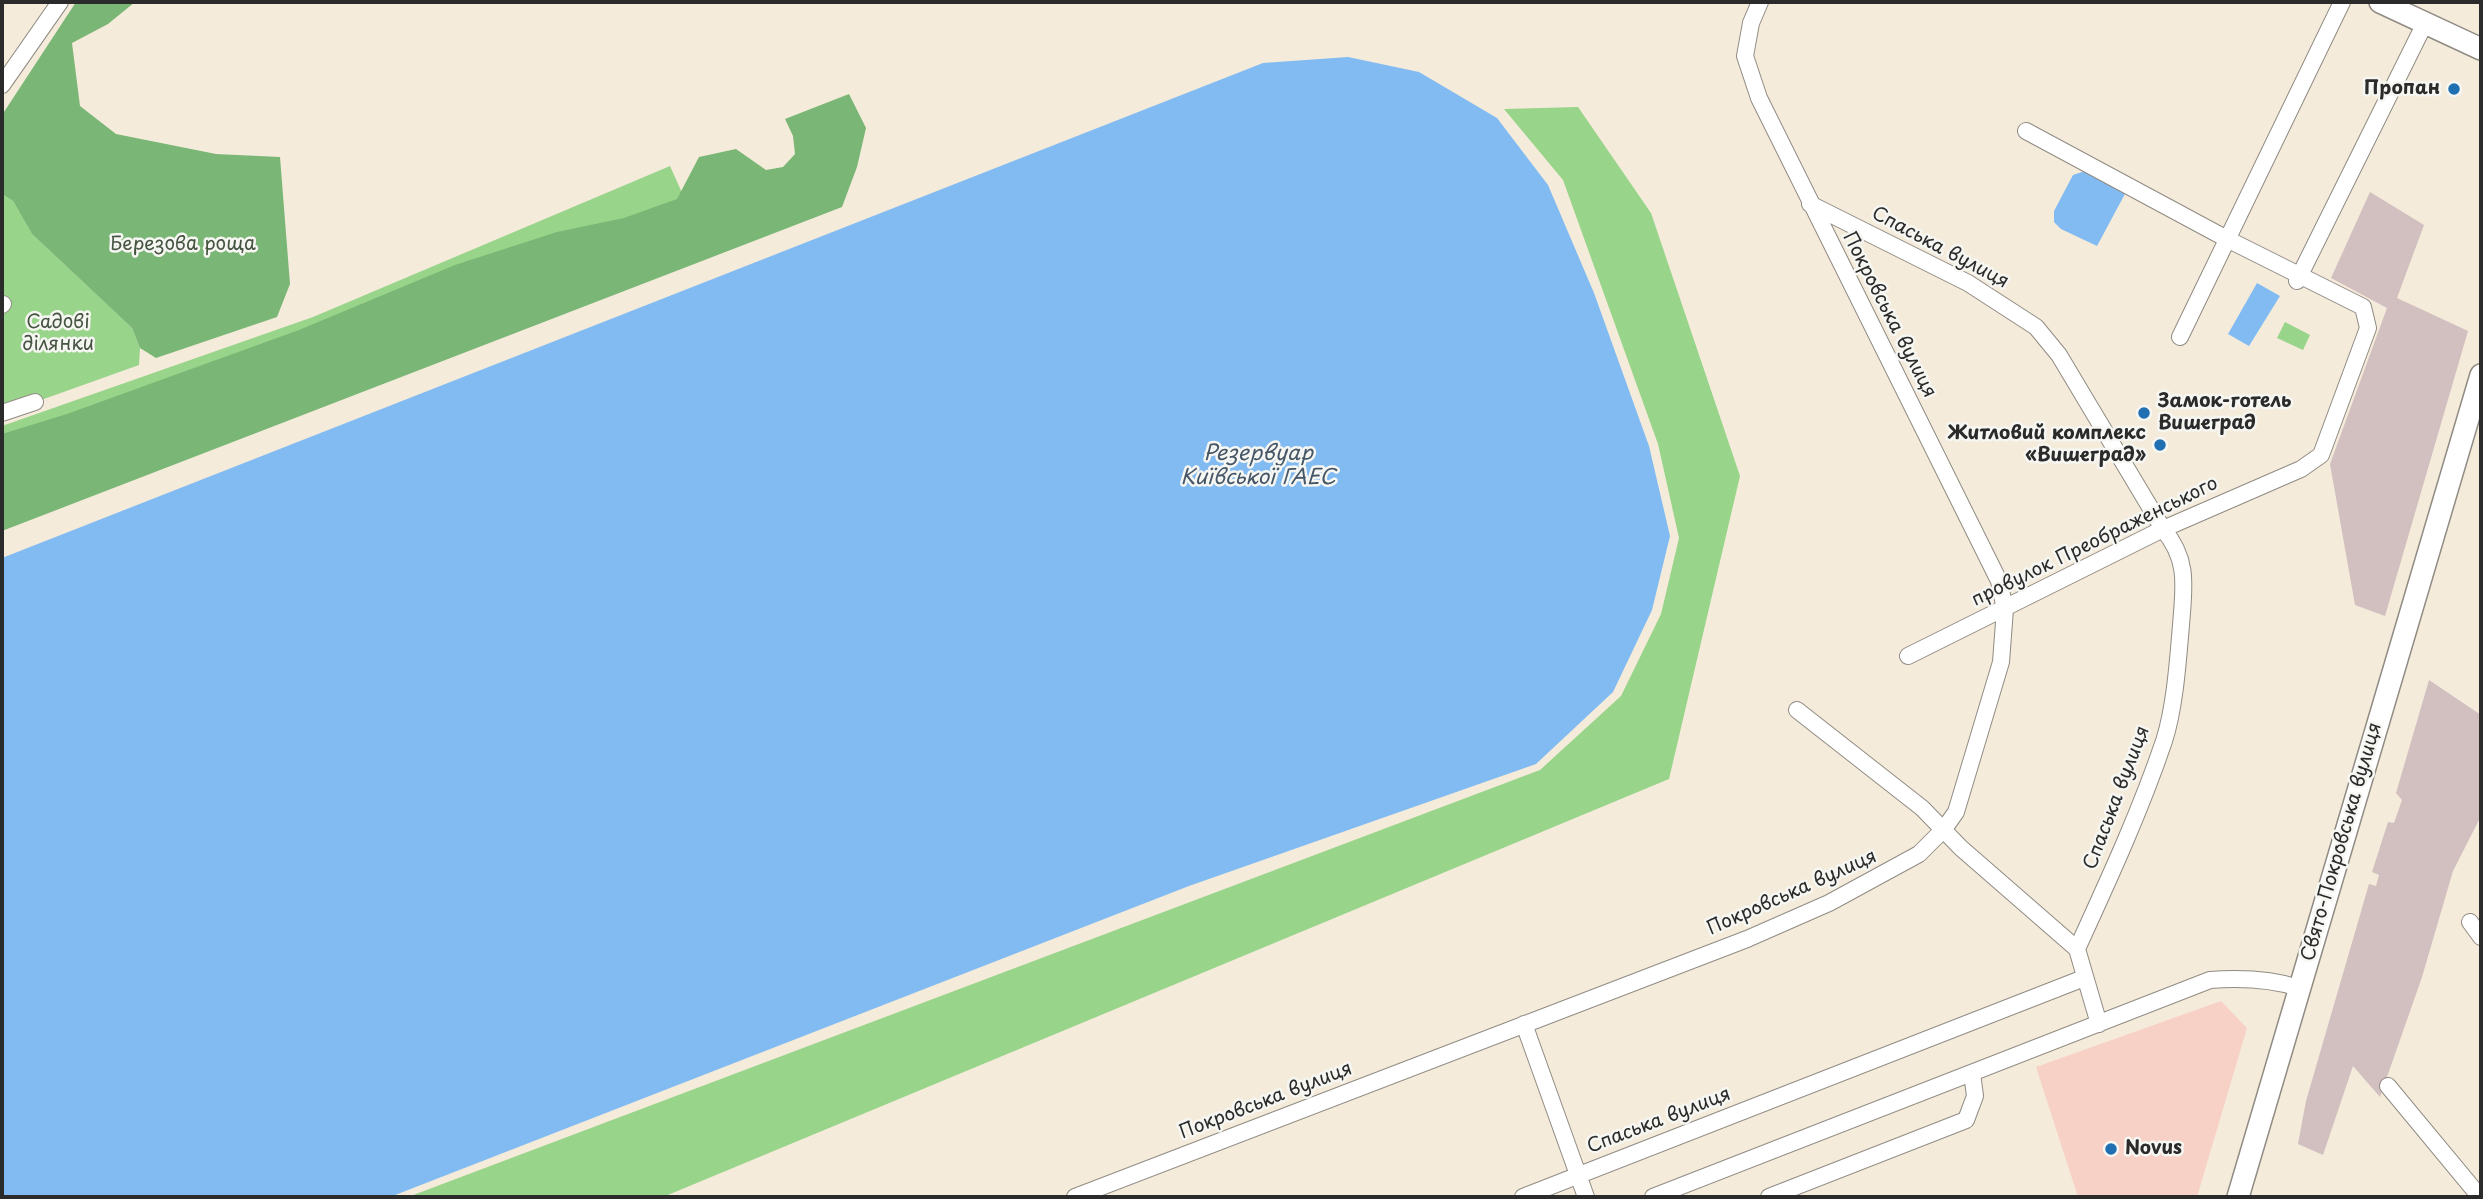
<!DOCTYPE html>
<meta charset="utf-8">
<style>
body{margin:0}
#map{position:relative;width:2483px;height:1199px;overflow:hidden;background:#f4ebdb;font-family:"Playpen Sans",sans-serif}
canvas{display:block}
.frame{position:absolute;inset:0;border:4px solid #2b2b2b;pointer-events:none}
</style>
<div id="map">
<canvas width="2483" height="1199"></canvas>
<div class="frame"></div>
</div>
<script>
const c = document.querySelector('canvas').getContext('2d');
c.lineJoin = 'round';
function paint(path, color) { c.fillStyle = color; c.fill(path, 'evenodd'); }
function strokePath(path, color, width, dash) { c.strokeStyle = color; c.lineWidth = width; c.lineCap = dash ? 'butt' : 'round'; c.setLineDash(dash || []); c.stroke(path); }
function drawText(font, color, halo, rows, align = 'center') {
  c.font = font + ' "Playpen Sans",sans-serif'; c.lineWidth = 5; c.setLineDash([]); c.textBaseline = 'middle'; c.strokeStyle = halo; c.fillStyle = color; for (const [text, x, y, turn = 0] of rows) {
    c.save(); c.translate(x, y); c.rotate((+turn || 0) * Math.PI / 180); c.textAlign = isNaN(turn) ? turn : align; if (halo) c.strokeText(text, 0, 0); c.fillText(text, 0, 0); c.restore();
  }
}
paint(new Path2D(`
 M2221 1001 2247 1028 2197 1197H2078L2036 1067Z`), '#f7d1c6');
paint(new Path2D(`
 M2370 192 2424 225 2397 298 2468 331 2385 616 2355 605 2330 464 2387 308 2331 278Z
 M2429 680 2481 715V816L2453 871 2422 977 2380 1097 2353 1066 2323 1155 2298 1144 2306 1101 2369 884 2376 886 2379 875 2372 872 2388 822 2394 823 2402 800 2396 793Z`), '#d2bfbf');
paint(new Path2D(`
 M1578 107 1651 213 1740 476 1669 779 663 1197H408L1540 770 1621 696 1661 614 1679 538 1658 444 1563 180 1504 109Z
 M670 166 687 204 2 470V426L313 317Z
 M2 194 13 201 32 234 132 328 140 348 139 365 2 414Z
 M2285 322 2310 335 2303 350 2277 338Z`), '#98d489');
paint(new Path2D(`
 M76 2H135L108 24 72 43 80 106 116 134 216 154 280 157 290 284 277 317 156 358 140 348 132 328 32 234 13 201 2 194V115Z
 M849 94 866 128 857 167 842 207 2 531V434L67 414 299 330 455 265 557 232 624 218 677 199 699 157 736 149 766 170 783 167 795 154 793 136 785 119Z`), '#7ab675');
paint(new Path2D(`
 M1348 57 1419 72 1497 118 1548 185 1594 293 1649 446 1670 536 1652 610 1613 692 1536 764 1189 886 390 1197H2V558L1263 63Z
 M2085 171 2126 192 2097 246 2061 229 2054 222V211L2073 175Z
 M2257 283 2280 296 2249 346 2228 334Z`), '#81bbf2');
const minor = new Path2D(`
 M2 85 60 2
 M1810 204 1968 283 2036 327 2059 355 2163 529C2189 560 2184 586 2181 625 2178 660 2175 707 2164 741 2140 812 2108 881 2077 949
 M2297 281 2425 23
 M2 305 3 304
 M2180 337 2342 2
 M2 413 35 402
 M1908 656 2163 529 2301 469 2321 455 2368 328 2363 307 2227 239 2026 131
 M1797 710 1922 808 1961 848 2077 949 2099 1024
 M2470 922 2481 937
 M1524 1024 1586 1197
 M2388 1086 2480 1197
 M1075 1197 1747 939 1829 903 1919 854 1944 829 1956 812 2001 662 2005 609 1999 581 1759 98 1745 56 1751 23 1760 2
 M1523 1197 2084 978
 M1653 1197 2210 980C2238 978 2271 979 2299 988
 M1769 1197 1966 1120 1975 1096 1972 1073`);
const major = new Path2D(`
 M2380 2 2481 49
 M2238 1197 2481 375`);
strokePath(minor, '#908b83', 18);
strokePath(major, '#908b83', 24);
strokePath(minor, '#fff', 16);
strokePath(major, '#fff', 21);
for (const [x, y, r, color] of [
 [2454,89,7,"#1f6fb2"],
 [2144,413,7,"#1f6fb2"],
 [2160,445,7,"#1f6fb2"],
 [2111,1149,7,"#1f6fb2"]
]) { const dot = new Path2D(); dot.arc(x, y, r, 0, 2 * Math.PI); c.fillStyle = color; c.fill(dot); strokePath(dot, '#f6f6f2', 2.5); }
drawText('bold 19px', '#2b2b2b', '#f6f6f2', [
 ["Пропан",2440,89],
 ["Замок-готель",2158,402,"left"],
 ["Вишеград",2158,424,"left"],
 ["Житловий комплекс",2146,434],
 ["«Вишеград»",2146,456],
 ["Novus",2125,1149,"left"]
], 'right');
drawText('19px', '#465542', '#f6f6f2', [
 ["Березова роща",183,245],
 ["Садові",58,323],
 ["ділянки",58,345]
]);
drawText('19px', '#2b2b2b', '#f6f6f2', [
 ["Спаська вулиця",1940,248,28],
 ["Покровська вулиця",1889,315,63],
 ["провулок Преображенського",2095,542,-26],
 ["Спаська вулиця",2117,798,-69],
 ["Свято-Покровська вулиця",2342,842,-74],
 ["Покровська вулиця",1792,893,-24],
 ["Покровська вулиця",1266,1101,-21],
 ["Спаська вулиця",1659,1121,-21]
]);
drawText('italic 21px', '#455667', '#f6f6f2', [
 ["Резервуар",1258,454],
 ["Київської ГАЕС",1258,478]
]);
</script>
